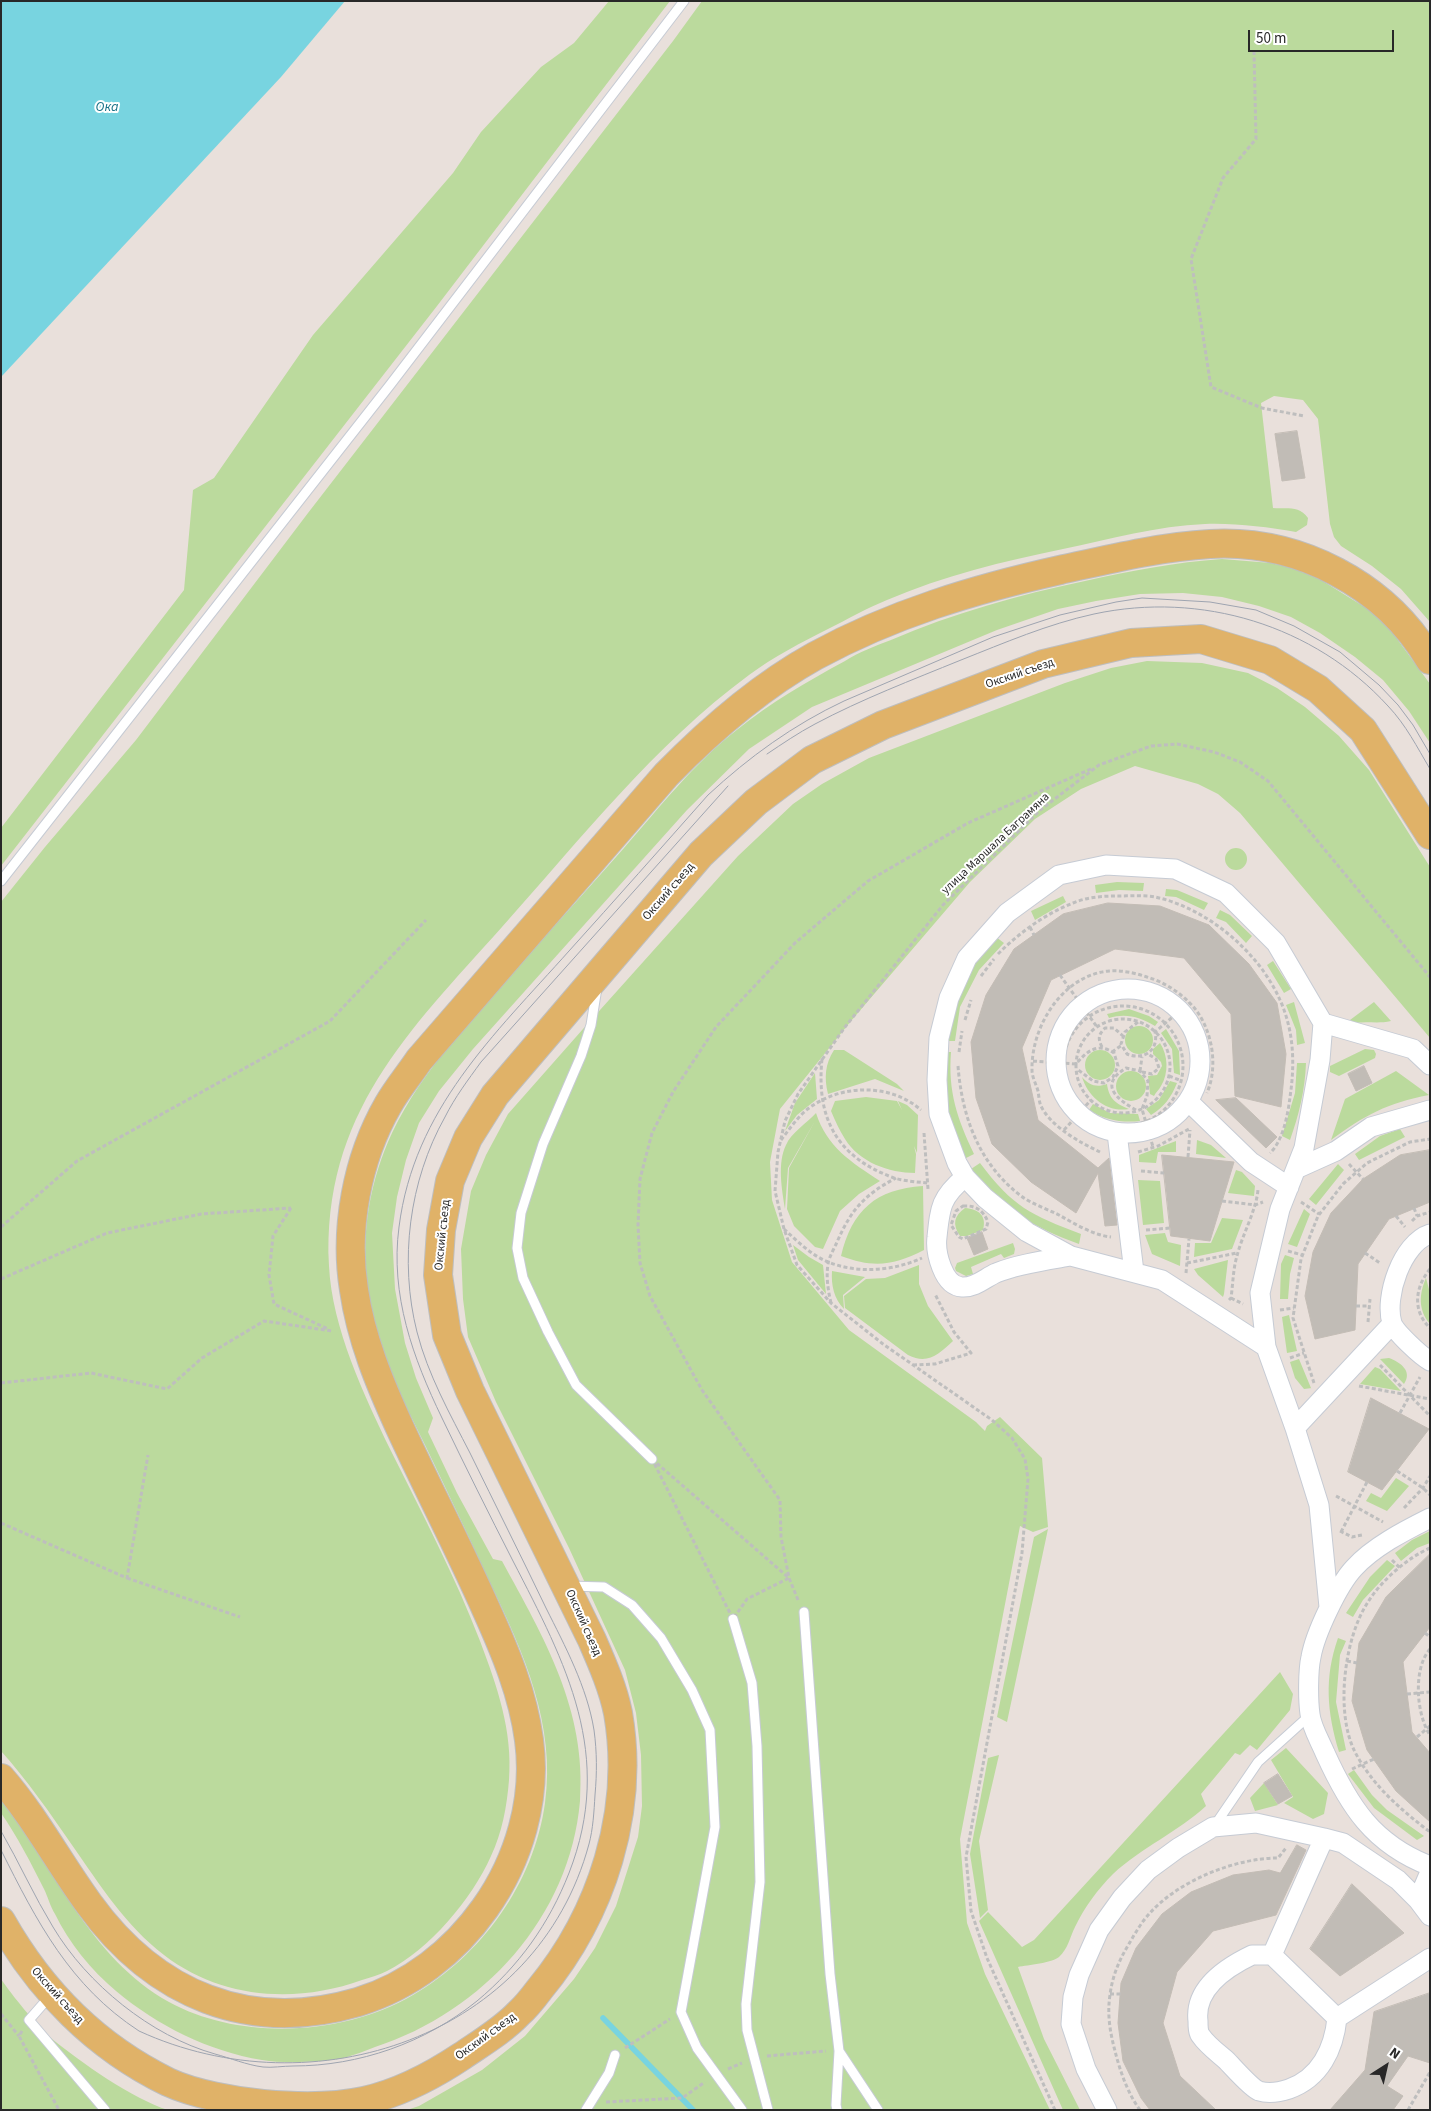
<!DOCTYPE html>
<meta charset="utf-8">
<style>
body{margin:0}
#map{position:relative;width:1431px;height:2111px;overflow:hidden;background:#e9e0db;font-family:"Source Sans 3",sans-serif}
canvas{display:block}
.frame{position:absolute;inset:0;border:2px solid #282828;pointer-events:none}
.north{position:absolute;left:1361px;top:2041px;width:50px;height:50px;-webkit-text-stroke:4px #fff;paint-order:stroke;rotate:35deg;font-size:14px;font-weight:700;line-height:20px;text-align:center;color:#282828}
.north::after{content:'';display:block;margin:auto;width:18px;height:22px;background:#282828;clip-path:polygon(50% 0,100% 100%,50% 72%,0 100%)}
.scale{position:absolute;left:1248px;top:30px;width:146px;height:22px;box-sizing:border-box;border:2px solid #282828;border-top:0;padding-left:6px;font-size:15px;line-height:18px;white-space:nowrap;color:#282828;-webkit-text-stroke:4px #fff;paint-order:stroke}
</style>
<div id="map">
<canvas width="1431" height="2111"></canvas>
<div class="frame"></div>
<div class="north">N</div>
<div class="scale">50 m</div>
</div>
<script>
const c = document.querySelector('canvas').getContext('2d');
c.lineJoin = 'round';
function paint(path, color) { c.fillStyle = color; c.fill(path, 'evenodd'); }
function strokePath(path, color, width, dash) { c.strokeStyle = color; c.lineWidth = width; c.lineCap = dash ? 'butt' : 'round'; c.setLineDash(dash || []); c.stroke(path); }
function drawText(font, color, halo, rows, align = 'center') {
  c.font = font + ' "Source Sans 3",sans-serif'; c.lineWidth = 4; c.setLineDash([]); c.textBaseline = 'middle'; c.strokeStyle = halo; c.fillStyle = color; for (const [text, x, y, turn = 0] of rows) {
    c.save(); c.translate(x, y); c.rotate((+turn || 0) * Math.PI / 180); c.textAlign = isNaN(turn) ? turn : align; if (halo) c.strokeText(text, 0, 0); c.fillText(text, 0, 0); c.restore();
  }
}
paint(new Path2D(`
 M609 1H670L437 306 1 866V828L184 590 193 490 214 478 313 335 453 173 481 132 541 67 574 43Z
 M702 1H1430V622L1401 589 1372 566 1341 546 1334 537 1330 524 1318 419 1303 400 1274 396 1261 403 1273 508C1287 509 1299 505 1308 518L1307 525 1296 532C1266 527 1236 523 1205 524 1157 526 1110 539 1063 549 1004 561 943 576 887 600 867 608 848 619 828 629 802 642 773 657 749 675 654 745 580 840 502 927 409 1031 322 1114 329 1266 332 1328 364 1395 391 1451 422 1513 455 1576 480 1641 497 1686 513 1731 509 1780 507 1806 502 1833 491 1856 472 1899 429 1950 387 1971 379 1975 371 1977 362 1980 296 2004 221 1999 164 1955 125 1925 100 1885 72 1845 50 1813 27 1780 1 1751V902L45 847 136 740 308 513 673 41Z
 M1222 559 1271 563 1295 569 1321 580 1371 611 1392 632 1430 684V743L1409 711 1383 680 1355 657 1320 633 1291 617 1259 606 1222 597 1183 593 1140 594 1096 601 1058 609 997 630 812 707 749 749 687 810 473 1049 439 1091 419 1123 406 1160 397 1197 392 1233 395 1289 405 1343 416 1378 433 1418 428 1432 457 1493 493 1559 502 1561C544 1638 587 1710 580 1801 570 1917 483 2012 375 2047 365 2051 354 2055 344 2058 321 2062 285 2064 262 2060 208 2051 158 2026 116 1991 91 1970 69 1943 55 1914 50 1906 48 1897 44 1889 31 1863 17 1836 1 1813V1798C54 1868 90 1958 169 2002 240 2041 344 2036 413 1995 482 1955 534 1883 545 1803 556 1726 524 1653 491 1585 470 1539 448 1493 426 1447 409 1412 386 1368 376 1331 372 1315 369 1297 367 1281 361 1230 371 1178 392 1133 423 1068 476 1015 523 962 556 923 591 886 624 848 660 807 694 763 738 729 770 703 808 681 845 661 859 652 875 646 891 640 954 613 1018 595 1085 581 1130 571 1176 562 1222 559Z
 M1147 661 1202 663 1248 673 1277 688 1305 707 1339 736 1369 770 1430 867V1038L1240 813 1218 794 1198 784 1135 766 1081 789 1035 819 970 882 851 1021 780 1109 770 1162 772 1200 792 1262 849 1330 976 1422 985 1431 987 1426 1000 1417 1042 1458 1048 1527 1033 1532 1020 1526 960 1839 967 1923 985 1974 1050 2110H407L419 2106 482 2070 525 2036 574 1979 595 1948 616 1906 638 1837 642 1806 641 1755 636 1713 625 1670 569 1548 496 1402 468 1337 463 1299 461 1249 471 1191 486 1155 508 1114 583 1029 738 856 793 804 822 784 869 758 1065 683 1111 668Z
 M1225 859a11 11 0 1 1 22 0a11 11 0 1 1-22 0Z
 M1117 882 1144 883 1143 891 1119 890 1096 893 1095 885Z
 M1166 889 1177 890 1208 903 1204 910 1176 897 1165 896Z
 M1063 896 1066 902 1035 920 1031 911Z
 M1220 910 1230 915 1252 936 1246 943 1226 922 1216 918Z
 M996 937 1004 943 979 970 960 1007 955 1041H945L950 1016 978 956Z
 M1273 961 1291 989 1284 993 1267 965Z
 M1294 1002 1305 1043 1297 1045 1296 1030 1286 1005Z
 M1374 1002 1391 1021C1378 1024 1368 1021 1355 1023L1350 1020Z
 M1129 1009 1149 1016 1158 1022 1155 1026C1140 1017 1126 1013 1109 1018L1107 1014Z
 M1125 1040a14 14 0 1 1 28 0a14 14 0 1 1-28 0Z
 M1166 1029 1179 1051 1180 1075 1174 1073 1172 1049 1161 1033Z
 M1160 1043C1168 1055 1169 1073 1161 1086 1159 1090 1156 1092 1154 1096L1150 1094 1148 1076 1157 1075 1162 1066 1161 1062 1153 1054V1049Z
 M1365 1049 1374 1050 1376 1054 1375 1058 1339 1076 1330 1072V1066Z
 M834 1050H844L897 1084 904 1091 875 1079 828 1094C824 1078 825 1064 834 1050Z
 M1085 1065a15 15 0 1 1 30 0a15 15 0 1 1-30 0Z
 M941 1052H951C948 1092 957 1118 974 1154L964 1159 950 1125Z
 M1297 1063H1306C1305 1090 1299 1115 1290 1140L1282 1136 1295 1093Z
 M1116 1086a15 15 0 1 1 30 0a15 15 0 1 1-30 0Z
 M1396 1071 1429 1095C1387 1103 1365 1115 1331 1140L1345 1099Z
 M815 1073 817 1099 797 1115 785 1131 795 1103Z
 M1082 1077C1089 1085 1096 1088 1107 1084 1109 1099 1116 1104 1129 1109 1107 1113 1088 1097 1082 1077Z
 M1170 1081 1177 1083C1171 1098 1164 1107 1151 1115L1146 1109 1159 1100Z
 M866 1097 897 1101 902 1110 898 1101 907 1105 918 1115 917 1153 914 1146 916 1154 915 1173C889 1173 859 1162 845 1139 839 1130 835 1120 831 1111L835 1101Z
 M1093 1104 1110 1113 1138 1114 1140 1121C1122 1123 1104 1120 1089 1110Z
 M816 1113C827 1147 851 1162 880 1181L859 1194 840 1211 823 1249 815 1247 794 1226 787 1209 789 1168 815 1121 788 1168 785 1209C782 1190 777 1163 786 1145 791 1133 807 1123 816 1113Z
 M1400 1129 1405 1137 1359 1160 1355 1154 1380 1136Z
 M1197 1140 1211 1145 1226 1158 1196 1154Z
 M1176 1141V1152H1158L1156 1163 1139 1162V1155Z
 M980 1163C1013 1207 1031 1215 1081 1234L1079 1244C1037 1229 996 1207 971 1169Z
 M1338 1164 1344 1170 1316 1205 1309 1199Z
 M1236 1170 1242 1172 1255 1186 1254 1196 1228 1193Z
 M1138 1180 1160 1181 1164 1223 1143 1225Z
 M923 1186 924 1250C893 1266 873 1268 841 1256 852 1210 876 1189 923 1186Z
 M965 1208C979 1209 987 1216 983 1230L967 1236H960C952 1224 954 1216 965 1208Z
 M1304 1209 1310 1214 1297 1247 1288 1244Z
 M1222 1218 1243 1220 1232 1249 1194 1257 1195 1243H1211Z
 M1165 1233 1168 1242 1181 1245 1180 1266 1152 1254 1145 1235Z
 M1013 1243 1015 1249 1014 1254 1004 1258 1001 1254 971 1267 973 1274 966 1276 956 1271 955 1268 957 1263Z
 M793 1245 809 1257 823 1265 826 1294 798 1260Z
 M1285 1255 1294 1258 1290 1274 1288 1299H1280L1281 1264Z
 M1228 1260 1224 1294 1223 1297 1198 1275 1194 1269Z
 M919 1265V1284L928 1306 953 1341C939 1354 928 1365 908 1355L845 1308 844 1296 866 1279 885 1278Z
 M832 1271 865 1277 843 1295 844 1309C834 1299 831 1285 832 1271Z
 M1426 1278 1430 1293V1324C1418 1310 1419 1294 1426 1278Z
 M1289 1315 1297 1351 1287 1353 1282 1317Z
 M1389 1358C1400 1362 1413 1371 1404 1384L1380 1359Z
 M1299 1359 1311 1388H1312L1304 1389 1295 1378 1290 1362Z
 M1375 1367 1380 1369 1401 1391 1360 1384Z
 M1396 1478 1409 1486 1387 1511 1366 1501 1371 1493 1381 1498Z
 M1048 1529 1007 1722 997 1717 1034 1537Z
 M1430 1531V1543L1417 1548 1401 1561 1395 1553 1412 1540Z
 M1387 1560 1395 1566 1363 1600 1353 1617 1346 1613 1370 1577Z
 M1338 1638 1346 1641 1340 1655 1336 1702 1346 1750 1339 1752C1327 1712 1324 1678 1338 1638Z
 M1280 1672 1293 1694 1290 1710 1257 1750 1250 1745 1240 1755 1235 1753 1201 1794 1206 1806C1178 1832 1142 1847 1113 1874 1098 1889 1084 1908 1075 1927 1070 1937 1068 1949 1059 1957 1052 1963 1028 1965 1018 1967L1044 2039 1080 2110H1063L979 1921 988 1912 1022 1947 1034 1940Z
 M1286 1748 1328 1793 1324 1814 1313 1819 1284 1803 1293 1797 1271 1760Z
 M999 1755 979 1841 988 1910 980 1918 970 1854 988 1758Z
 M1354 1770 1372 1795 1387 1810 1424 1836 1417 1840 1374 1808 1348 1774Z
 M1264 1783 1278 1805 1255 1811 1250 1798Z
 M1 1979C11 1994 37 2026 51 2038 80 2062 133 2099 168 2110H1Z`), '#bbda9d');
paint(new Path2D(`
 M1 1H345L281 77 1 377Z`), '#78d4e0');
strokePath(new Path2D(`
 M603 2018 693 2110`), '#78d4e0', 5.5);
const building = new Path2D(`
 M1297 431 1305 478 1282 481 1275 434Z
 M1108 903 1160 906 1209 925 1249 964 1277 1003 1286 1054 1281 1107 1235 1096 1231 1014 1184 958 1115 949 1051 980 1022 1048 1038 1120 1098 1168 1109 1158 1117 1225 1105 1226 1098 1173 1076 1213 1031 1182 992 1144 976 1098 971 1042 986 995 1014 949 1063 914Z
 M1364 1066 1372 1083 1356 1091 1348 1074Z
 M1236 1098 1277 1137 1266 1148 1216 1100Z
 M1430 1150V1202L1389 1219 1358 1264 1355 1330 1315 1339 1305 1296 1313 1252 1331 1213 1363 1179 1400 1155Z
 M1162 1155 1234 1162 1210 1241 1171 1236Z
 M982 1232 988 1249 974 1255 967 1238Z
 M1371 1398 1429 1429 1382 1490 1348 1472Z
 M1430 1554V1627L1403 1662 1412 1732 1430 1753V1822L1396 1791 1367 1750 1352 1701 1359 1643 1386 1597Z
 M1278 1774 1292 1796 1278 1804 1264 1783Z
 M1297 1845 1306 1850 1276 1915 1213 1931 1177 1972 1163 2023 1180 2076 1216 2110H1150L1141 2098 1123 2061 1118 2023 1121 1983 1136 1948 1162 1914 1191 1892 1233 1875 1269 1870 1280 1873Z
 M1352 1884 1404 1933 1340 1976 1310 1949Z
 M1430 1993V2063L1408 2056 1387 2086 1403 2096 1393 2110H1330L1365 2070 1374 2012Z`);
paint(building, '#c1bcb6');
strokePath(building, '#c3bcb5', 1);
const lane = new Path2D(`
 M1 881 390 385 684 1
 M597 988 591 1025 581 1056 543 1144 521 1213 517 1248 523 1278 548 1332 576 1385 652 1459
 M569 1586 604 1587 632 1605 661 1638 692 1690 710 1730 715 1827 681 2012 697 2048 742 2110
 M804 1612 830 1974 839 2051 878 2110
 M733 1619 752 1683 757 1746 760 1882 746 2004 747 2030 768 2110
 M1215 1825 1258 1762 1309 1716
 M50 1996 29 2020 105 2110
 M586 2110 609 2073 615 2055
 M837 2110 836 2105 839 2051`);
const street = new Path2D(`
 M1056 1061a72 72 0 1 1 144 0a72 72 0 1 1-144 0Z
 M1323 1023 1413 1049 1430 1065
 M1188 1101 1251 1162 1289 1187
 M1117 1133 1134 1272
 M1296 1169 1336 1151 1371 1127 1430 1110
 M965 1177C941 1197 940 1207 937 1237 935 1252 943 1286 962 1287 975 1288 985 1278 996 1273 1018 1264 1048 1260 1071 1256
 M1430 1234C1402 1243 1384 1297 1392 1323 1395 1332 1421 1356 1430 1361
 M1266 1347 1162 1280 1071 1256 1027 1232 985 1198 965 1177 957 1163 939 1114 937 1080 939 1038 949 998 967 958 1007 913 1059 875 1106 865 1175 869 1226 893 1276 943 1323 1023 1320 1060 1304 1148 1280 1209 1260 1293 1266 1347 1295 1428 1319 1505 1329 1607
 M1295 1428 1392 1324
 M1430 1518C1404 1531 1373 1547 1354 1568 1338 1585 1315 1634 1311 1657 1308 1670 1308 1700 1310 1714 1311 1726 1320 1741 1325 1753 1349 1806 1373 1844 1430 1866
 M1418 1900 1430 1872
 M1252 1955H1272L1337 2018C1334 2049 1320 2078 1289 2089 1280 2092 1269 2094 1259 2091 1251 2088 1233 2067 1226 2060 1218 2053 1207 2045 1201 2036 1198 2033 1198 2026 1198 2021 1194 1988 1227 1967 1252 1955Z
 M1272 1955 1324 1838
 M1337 2018 1430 1958
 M1107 2110 1086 2069 1071 2024 1073 1997 1079 1975 1099 1930 1122 1898 1148 1870 1178 1848 1213 1827 1256 1823 1324 1838 1343 1843 1398 1880 1418 1900 1430 1916`);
const primary = new Path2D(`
 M1 1778C35 1817 59 1863 89 1904 155 1995 249 2034 358 2002 410 1986 454 1952 485 1908 519 1860 537 1799 529 1740 523 1694 505 1651 486 1609 459 1548 428 1489 400 1428 380 1384 361 1339 354 1290 344 1229 357 1159 388 1105 397 1089 409 1075 419 1060L666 775C710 730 759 687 815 656 892 614 975 589 1060 570 1110 559 1159 547 1210 544 1298 539 1385 584 1430 660
 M1 1921C40 1990 96 2047 168 2082 194 2094 234 2101 263 2104 296 2107 331 2108 364 2101 400 2093 432 2076 462 2056 481 2043 503 2030 519 2013 527 2006 533 1998 539 1990 602 1914 635 1811 618 1713 613 1688 602 1663 592 1640L470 1391 447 1335 438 1275 441 1230 450 1181 468 1138 495 1095 701 854 756 802 812 760 883 725 1043 664 1131 643 1201 639 1270 660 1318 689 1363 730 1430 835`);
strokePath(lane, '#c6cbd4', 11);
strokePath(street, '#c6cbd4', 21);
strokePath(primary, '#bebebe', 30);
strokePath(new Path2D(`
 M1254 51 1256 139 1223 178 1191 259 1211 387 1262 408 1304 416
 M1030 927 1034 935
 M998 954C1019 933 1045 914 1073 903 1087 897 1103 896 1117 896 1130 896 1144 895 1155 897 1207 908 1259 952 1280 1000 1294 1031 1295 1064 1290 1097 1288 1114 1283 1141 1270 1153
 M1060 975 1097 1027
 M981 976 994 959
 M1063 1066a60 60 0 1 1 120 0a60 60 0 1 1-120 0Z
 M1076 1066a47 47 0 1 1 94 0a47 47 0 1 1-94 0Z
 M965 1020 971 1000
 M1138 1022 1125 1032 1121 1044 1127 1054C1144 1061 1159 1050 1155 1032L1189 1003
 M1102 1047C1098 1039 1098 1035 1105 1028H1114L1123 1036
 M959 1052 962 1031
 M1112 1052 1122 1045
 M822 1059C816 1119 837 1157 894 1178 905 1181 917 1182 928 1183
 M1033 1061 1076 1064C1087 1051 1098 1042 1114 1053L1118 1066 1113 1077 1104 1083 1093 1081 1077 1069
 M958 1066C962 1117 979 1164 1021 1196 1032 1204 1047 1209 1059 1215 1075 1224 1093 1235 1111 1237
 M1140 1071 1142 1057
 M1142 1072 1152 1074 1159 1068 1156 1059 1148 1054
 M1169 1076 1182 1081
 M1136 1110C1117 1099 1098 1085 1126 1068L1140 1071 1148 1081 1147 1096 1142 1109 1153 1147
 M1064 1130 1091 1100
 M924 1133 928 1189
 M781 1140C789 1130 798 1116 809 1108 842 1084 890 1083 921 1110
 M1100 1152C1081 1143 1051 1127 1041 1106 1039 1102 1039 1096 1038 1091 1036 1084 1032 1077 1032 1070 1031 1026 1063 975 1109 971 1122 970 1135 973 1147 977 1165 982 1184 995 1196 1010 1213 1033 1218 1067 1207 1093
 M1138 1152 1158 1146 1189 1129
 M1188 1157 1190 1130
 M1349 1164 1363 1179
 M1141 1171 1164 1173
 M1222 1201 1255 1205 1263 1202
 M1301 1202 1319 1214
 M963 1206C975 1205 983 1210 988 1222L986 1229 963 1239 959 1237 951 1225 956 1211Z
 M291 1208 273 1236 269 1275 274 1304 328 1329
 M1414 1208 1417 1216
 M1396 1216 1405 1227
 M1412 1221 1417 1216 1430 1212
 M1 1227 77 1161 330 1021 426 920
 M784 1229C797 1241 811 1255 828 1262 858 1274 893 1271 922 1258
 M1146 1230 1170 1228
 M1288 1251 1302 1255
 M1365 1253 1380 1263
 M1187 1263 1237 1253
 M1430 1269C1415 1287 1412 1311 1430 1328
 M1186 1273 1189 1239
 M1 1279 107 1233 201 1214 291 1208
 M1231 1298 1243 1304
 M1229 1300 1231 1298C1233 1284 1233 1269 1237 1256 1242 1235 1257 1209 1258 1189
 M831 1303C828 1290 826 1277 828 1264 829 1257 834 1249 837 1242 851 1210 864 1195 896 1178
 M1356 1306H1369
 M1280 1310 1294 1308
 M1368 1322 1370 1299
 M1290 1358 1304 1353
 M913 1365 935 1364 971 1353 954 1332 935 1294
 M1380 1365 1430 1416
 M1 1383 91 1373 167 1389 202 1358 264 1321 332 1331
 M1314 1383 1293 1318 1301 1259 1318 1216 1343 1184 1367 1163 1410 1142 1430 1139
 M1359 1386 1430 1399
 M1400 1413 1420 1377
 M652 1459 789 1578 747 1599 733 1619Z
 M1397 1471 1423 1488 1430 1495
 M1336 1496 1383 1522
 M1404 1508 1423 1488 1430 1476
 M1 1523 127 1578 148 1455
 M1340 1531 1352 1537 1362 1535
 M1341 1532 1367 1482
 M1430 1548C1407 1558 1381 1581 1368 1602 1344 1638 1335 1713 1355 1752 1372 1785 1401 1810 1430 1832
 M1392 1560 1400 1568
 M127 1578 240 1617
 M798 1600 789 1578 781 1537 780 1500 702 1390 650 1296 640 1263 638 1225 640 1179 652 1133 673 1092 716 1027 795 943 868 881 968 823 1093 768
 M1425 1633 1430 1637
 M1430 1649C1413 1668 1416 1714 1430 1735
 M1347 1661 1357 1663
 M1407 1694 1430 1692
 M1417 1737 1430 1726
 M1352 1769 1374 1759
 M1110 1994H1121
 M1 2014 19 2036
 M22 2031 19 2036 59 2110
 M625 2048 670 2019
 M767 2056 826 2051
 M728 2069 742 2063
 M606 2102 682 2098 705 2082
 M1055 2110 987 1958 971 1911 966 1857 1022 1553 1028 1479 1025 1459 1012 1438 992 1420 883 1344 831 1303 797 1265 784 1229 775 1191 778 1152 785 1121 798 1094 845 1027 943 905 1039 811 1099 765 1151 746 1177 744 1214 752 1240 762 1268 781 1430 977
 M1140 2110C1128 2094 1120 2071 1115 2051 1110 2032 1107 2014 1110 1995 1112 1978 1118 1963 1126 1949 1133 1937 1140 1924 1149 1914 1178 1881 1235 1858 1278 1858L1286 1848
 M1408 2110 1430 2072`), '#bebebe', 3, [4, 2.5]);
strokePath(lane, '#fff', 9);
strokePath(street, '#fff', 19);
strokePath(primary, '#e0b268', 28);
strokePath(new Path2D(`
 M767 754C782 744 798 733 815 724 862 699 912 680 961 660 1004 643 1048 624 1094 614 1201 591 1314 625 1388 706 1406 725 1417 747 1430 769
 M1 1831C19 1862 34 1896 53 1927 87 1984 151 2036 215 2054 230 2058 247 2065 263 2067 272 2068 283 2066 293 2066 359 2066 425 2043 477 2001 519 1966 549 1924 569 1873 615 1755 566 1664 513 1561 489 1514 465 1466 442 1418 413 1358 390 1295 399 1227 414 1109 494 1035 569 951 615 900 662 847 708 795 749 757 793 725 844 701L993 637 1060 615 1116 602 1142 598 1210 602 1256 610 1294 626 1340 652 1379 685 1398 705 1413 725 1430 754
 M1 1850C37 1922 70 1986 139 2031 313 2111 537 2037 589 1844 593 1829 594 1812 595 1795 597 1773 597 1752 594 1730 587 1687 565 1646 546 1608 521 1556 495 1504 470 1453 450 1414 428 1375 417 1332 399 1261 409 1181 445 1117 455 1097 468 1080 481 1062L728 786`), '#9ea4b0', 1);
drawText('12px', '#282828', '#fff', [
 ["Окский съезд",1020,674,-19],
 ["улица Маршала Баграмяна",996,844,-43],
 ["Окский съезд",669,892,-49],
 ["Окский съезд",443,1235,-84],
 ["Окский съезд",583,1623,66],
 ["Окский съезд",57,1996,48],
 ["Окский съезд",486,2037,-36]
]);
drawText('italic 14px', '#1c7388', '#fff', [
 ["Ока",107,108]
]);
</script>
